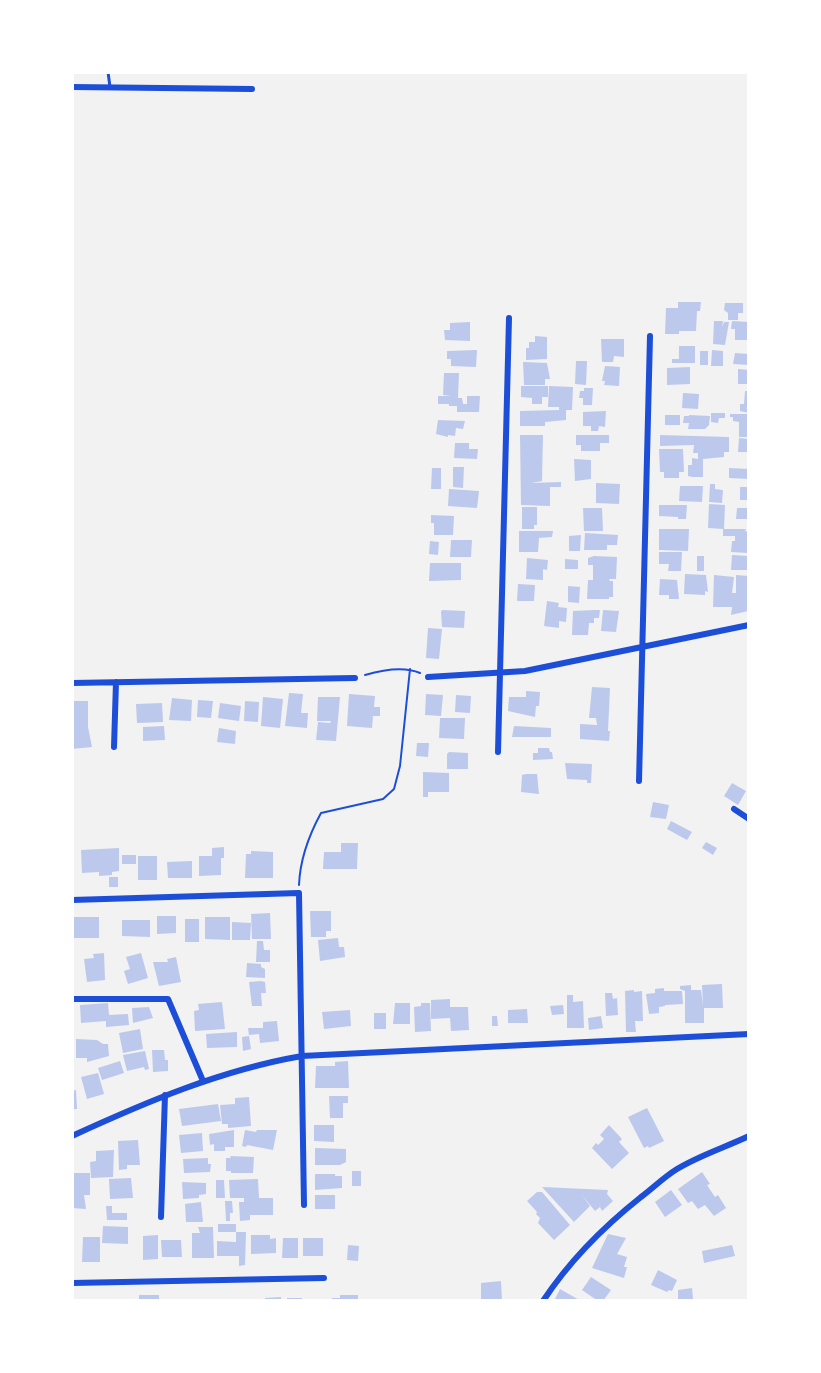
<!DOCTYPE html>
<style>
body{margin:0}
#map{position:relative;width:821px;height:1373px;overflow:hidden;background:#f2f2f2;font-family:Cabin,sans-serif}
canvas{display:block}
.frame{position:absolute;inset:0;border:74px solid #fff;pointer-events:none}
</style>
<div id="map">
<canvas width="821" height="1373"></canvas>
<div class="frame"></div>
</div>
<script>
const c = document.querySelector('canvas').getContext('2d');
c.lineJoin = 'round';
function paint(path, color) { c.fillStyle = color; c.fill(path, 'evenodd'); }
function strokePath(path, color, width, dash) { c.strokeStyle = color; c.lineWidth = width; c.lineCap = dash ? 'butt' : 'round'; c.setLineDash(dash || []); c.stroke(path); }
paint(new Path2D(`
 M678 302H701L700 311H697L696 331H679V334H665L666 308H678Z
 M725 303H743V313H738V320H728V313L724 310Z
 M714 321H723L722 327 724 322H729L725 345 713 344Z
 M732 321 749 322V340H735V329H731Z
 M470 322V341L445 340 444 330H450V323Z
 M535 336 547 337V359L526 360V348H529V342H535Z
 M601 339H624V357L614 356 613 362H602Z
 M679 346H695V363H672V359H679Z
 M477 350 476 367 451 366V359H447V351Z
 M712 350 723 351V366H711Z
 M700 351H708V365H700Z
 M735 353 749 354V365L733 364Z
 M576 361H587L586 385 575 384Z
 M523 362 547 363 550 379H545V385H524Z
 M605 366 620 367 619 386 604 385 605 381H602Z
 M690 367V384L667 385V368Z
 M738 369 749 370V384H738Z
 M444 373H459L458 398H462L463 404H467V396H480L479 412H457V406H449V404H438V396H451L443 395Z
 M521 386H548V397H542V404H532V398L521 397Z
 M549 386 573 387 572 410H566V420L545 422V426H520V411L559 410V407H548Z
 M584 388H593L592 405H583V398H579L580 391H584Z
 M745 391H749V413L740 411V404H744Z
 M683 393 699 394 698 409 682 408Z
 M606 411 605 427 599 426 598 431H591V426H583V412Z
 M711 413H725V418H719L718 423 711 422Z
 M730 414H749V437H739V422L733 421V417H730Z
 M665 415H680V425H665Z
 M689 415 710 416 709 425 705 429H688L689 423H683L684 416H689Z
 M438 420 465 421 463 429 456 428 455 436 448 435V437L436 434Z
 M520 435H543L542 481 531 483 561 482V487H550V506L521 505Z
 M576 435H609V443H600V451H581V445H576Z
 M660 435 729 437V452H724V457L703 459V477H692L688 476V465H692V458L698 459V453H693L694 445 660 446Z
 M739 438 749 439V452H738Z
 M455 443H469V449H478L477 459 454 458Z
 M659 449H683L684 472H679V478H664V472H660Z
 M574 459 591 460V479L575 481Z
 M453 467H464L463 488 453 487Z
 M432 468H441V489H431Z
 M729 468 749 469V479L729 478Z
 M596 483 620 484 619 504 596 503Z
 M710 484H715V489L723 490 722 503 709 502Z
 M680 486H703L702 502 679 501Z
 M740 487H749V500H740Z
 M449 489 479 491 477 508 448 506Z
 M709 504 725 505 724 529H746L745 531 749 532V553L731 552 732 541H735V536H723V529L708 528Z
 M659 505H687L686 519H678V517L659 516Z
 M522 507H537V525H534V529H522Z
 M583 508H602L603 531H584Z
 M737 508H749V519H736Z
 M431 515 454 516 453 535H434V523H431Z
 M659 529H689L688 551 659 550Z
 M519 531H553L552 537 539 538 538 552H519Z
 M585 533 618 535 617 545H607V550H584Z
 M581 535 580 551H569V536Z
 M451 540H472L471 557H450Z
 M430 541 439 542 438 555 429 554Z
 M659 552H682L681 571H668L669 564H659Z
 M732 555 749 556V570H731Z
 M594 556 617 557 616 579H609L610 581H613V597H609V599H587L588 580H593V565H588V558Z
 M697 556H704V571H697Z
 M527 558 548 560 547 570 543 569V580L526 579Z
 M565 559 578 560V569H565Z
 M430 563H461V580L429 581Z
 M685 574 706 575 708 592 705 591V595L684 594Z
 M714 575 734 577 732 593H736V575L749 576 748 611 731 615 732 607H713Z
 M660 579 677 580 679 599H669V595H659Z
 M518 584 535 585 534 601H517Z
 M568 586 580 587 579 603 568 602Z
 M547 601 559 603 558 607 567 608 566 622 559 621V628L544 626Z
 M442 610 465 611 464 628 442 627 441 612Z
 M594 610H600L599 618H594V623H589L588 635H572L573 611Z
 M603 610 619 611 616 632 601 631Z
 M428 628 442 629 439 659 426 658Z
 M592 687 610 688 608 731H610L609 741 580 739V724L597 725 596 718H589Z
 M526 691 540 692 539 706H536L535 717 508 711 509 697H526Z
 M289 693 303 694 301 713H308L307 728 285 726Z
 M349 694 375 696 374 707H380V716H373L372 728 347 726Z
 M426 694 443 695 441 716 425 715Z
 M456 695 471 696 470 713 455 712Z
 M263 697 283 699 280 728 261 726Z
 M318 697H340L336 741 316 740 318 722 330 723 331 721H317Z
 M172 698 192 700 191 721 169 720Z
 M198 700 213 701 211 718 197 717Z
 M72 701H88V727L92 747 72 749Z
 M245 701 259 702 258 722 244 721Z
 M162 703 163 722 137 723 136 704Z
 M220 703 241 706 239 721 218 718Z
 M440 718H465L464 739 439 738Z
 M164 726 165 740 143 741V727Z
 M514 726 551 728V737H512Z
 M219 728 236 731 235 744 217 742Z
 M417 743H429L428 757 416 756Z
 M538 748H549L550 752H552L553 759 533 760V753H538Z
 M449 752 468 753V769H447V754Z
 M565 763 592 764 591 783H587V780L567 779Z
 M423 772 449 773V792H428V797H423Z
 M526 774H537L539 794 521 792 522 775Z
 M732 783 746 791 738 805 724 796Z
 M653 802 669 805 666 819 650 817Z
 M671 821 692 832 687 840 667 829Z
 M706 842 717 848 713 855 702 848Z
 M341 843H358L357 869H323L324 852H341Z
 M224 847V858H221V875L199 876V856H212V848Z
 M119 848V871L112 872V875L99 876V872L82 873 81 850Z
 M251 851 273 852V878H245L246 854H251Z
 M122 855H136V864H122Z
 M138 856H157V880H138Z
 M192 861V878H168L167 862Z
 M109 877H118V887H109Z
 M310 911H331V931H326V937H311Z
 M270 913 271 939H252L251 914Z
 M157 916H176V933L157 934Z
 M73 917H99V938H73Z
 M205 917H230V940L205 939Z
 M185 919H199V942H185Z
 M122 920H150V937L122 936Z
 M232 922 251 923 250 940H232Z
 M338 938 339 947H344L345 957 320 961 318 940Z
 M257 941H263L264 950H270V962H256Z
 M104 953 105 980 87 982 84 959 94 958 93 954Z
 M141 953 148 978 128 984 124 971 130 969 126 957Z
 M176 957 181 982 159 986 153 962H168L167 959Z
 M247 963 261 964V967L265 969V978L246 977Z
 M261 981 265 982 266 993H261L262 1006H252L249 982Z
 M722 984 723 1008H704V1023H685V991L680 989V986L691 985V990H701L703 1006 702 985Z
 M664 988V991H682L683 1004 665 1005V1006L659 1007V1013L649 1014 646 994 655 993V989Z
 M634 990V992L642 991 643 1021H635L636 1032H626L625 991Z
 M605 993H612L613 999 617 998 618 1015 606 1016Z
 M567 995H573V1002L583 1001 584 1028H567Z
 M450 999V1007H468L469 1030 451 1031 450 1018 431 1019V1000Z
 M222 1002 225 1029 195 1031 194 1011 199 1010 198 1004Z
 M108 1003 109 1015 128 1014 129 1025 106 1027V1021L81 1023 80 1005Z
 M395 1003H410V1024H393Z
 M421 1003H430L431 1031 415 1032 414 1007 421 1006Z
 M563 1005 564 1014 552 1015 550 1006Z
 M149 1007 153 1018 133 1023 132 1008Z
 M527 1009 528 1023H508V1010Z
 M350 1010 351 1026 324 1029 322 1012Z
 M374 1013H386V1029H374Z
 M492 1016H497L498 1026H492Z
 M601 1016 603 1028 589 1030 588 1018Z
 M277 1021 279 1041 260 1043 259 1034 249 1035 248 1028H263V1022Z
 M140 1029 143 1049 123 1053 119 1033Z
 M237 1032V1047L207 1048 206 1034Z
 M249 1036 251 1049 243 1051 242 1037Z
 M76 1039 97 1040 103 1044H108L109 1056 87 1062V1058H76Z
 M152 1050H164L165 1060H168V1071L153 1072Z
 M145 1051 149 1069 145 1070 144 1067 127 1071 123 1055Z
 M120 1061 124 1073 102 1080 98 1068Z
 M348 1061 349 1088H315L316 1066H335V1062Z
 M98 1073 104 1094 87 1099 81 1077Z
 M76 1090 77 1109H72V1091Z
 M329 1096H348V1103H343V1118H330Z
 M249 1097 251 1126 228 1128V1124H222L220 1105 235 1104V1098Z
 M218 1104 221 1121 182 1126 179 1109Z
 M647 1108 664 1141 649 1148 648 1146 644 1148 628 1117Z
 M314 1125H334V1142L314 1141Z
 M609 1125 622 1139 619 1142 629 1153 612 1169 592 1148 596 1143 598 1145 604 1139 600 1135Z
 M234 1130V1147H225V1151H214V1144L210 1145 209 1134Z
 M245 1130 256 1132 257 1130H277L273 1150 247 1145 246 1147 242 1146Z
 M202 1133 203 1151 181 1153 179 1135Z
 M138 1140 140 1165H127V1169L119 1170 118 1141Z
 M315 1148 346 1149V1162L340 1165H315Z
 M114 1150 113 1177 91 1178 90 1162 96 1161V1151Z
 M230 1156 254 1157 253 1173H231V1171H226V1158H231Z
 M208 1158V1164H211L210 1172 184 1173 183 1159Z
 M352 1171H361V1186H352Z
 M702 1172 710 1184 707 1185 715 1197 718 1195 726 1208 714 1216 705 1205 698 1209 692 1201 688 1203 678 1189Z
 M72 1173H90V1195H84L86 1209 72 1208Z
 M315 1174H335V1176H342V1188L315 1190Z
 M131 1178 133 1198 110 1199 109 1179Z
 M258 1179 259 1198H273V1215H250V1220L240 1221 239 1202H244V1198H230L229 1180Z
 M216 1180H224L225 1198H216Z
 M182 1182 206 1183V1194L199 1195V1198L183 1199Z
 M542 1187 608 1190 607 1194 613 1201 602 1211 600 1207 595 1211 582 1195 590 1206 574 1222Z
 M671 1190 682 1205 665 1217 655 1202Z
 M537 1192H542L570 1225 554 1240 538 1223 540 1218 536 1214 537 1212 527 1201Z
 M315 1195H335V1209H315Z
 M225 1201H232L233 1213H230V1221H226Z
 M201 1202 203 1222H186L185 1204Z
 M106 1206H112V1213H127V1220H107Z
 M218 1224H236V1232H218Z
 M103 1226 128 1227V1244L102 1243Z
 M198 1227H213L214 1258H192V1233H200Z
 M236 1232H246L245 1265 239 1266V1256H217V1241L236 1242Z
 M608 1234 626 1238 617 1254 627 1257 624 1267H627L624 1278 592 1268Z
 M158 1235V1259L143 1260V1236Z
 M251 1235H270V1239L276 1238V1253L251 1254Z
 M83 1237H100V1262H82Z
 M283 1238H298V1258H282Z
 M303 1238H323V1256H303Z
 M161 1240H181L182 1257H162Z
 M348 1245 359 1246 358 1261 347 1260Z
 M732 1245 735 1256 704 1263 702 1251Z
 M658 1270 677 1280 672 1291 669 1290 667 1292 651 1285Z
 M591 1277 611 1290 603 1301H598L582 1290Z
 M501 1281 502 1301H481V1283Z
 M692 1288 693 1299 678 1300V1290Z
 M560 1289 581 1301H554Z
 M139 1295H159V1301H139Z
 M340 1295H358V1301H332V1298H340Z
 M281 1297V1301H265V1298Z
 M287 1298H302V1301H287Z`), '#bdc9ec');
strokePath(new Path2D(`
 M365 675C382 670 404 666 420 673
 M299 885C300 860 309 835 321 813L383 799 394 789 400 766 410 669`), '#1d4ed8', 2);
strokePath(new Path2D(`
 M108 72 110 87`), '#1d4ed8', 3);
strokePath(new Path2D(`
 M72 87 252 89
 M428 677 525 671 749 625
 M72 683 355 678
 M114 747 116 682
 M498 752 509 318
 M639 781 650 336
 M734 809 749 819
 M72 900 299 893 304 1205
 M72 999H168L203 1081
 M72 1136C146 1102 221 1070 302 1056L749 1034
 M161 1217 165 1095
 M72 1283 324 1278
 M543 1301C570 1260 602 1228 641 1197 653 1188 664 1177 677 1169 700 1155 726 1147 749 1136`), '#1d4ed8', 6);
</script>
